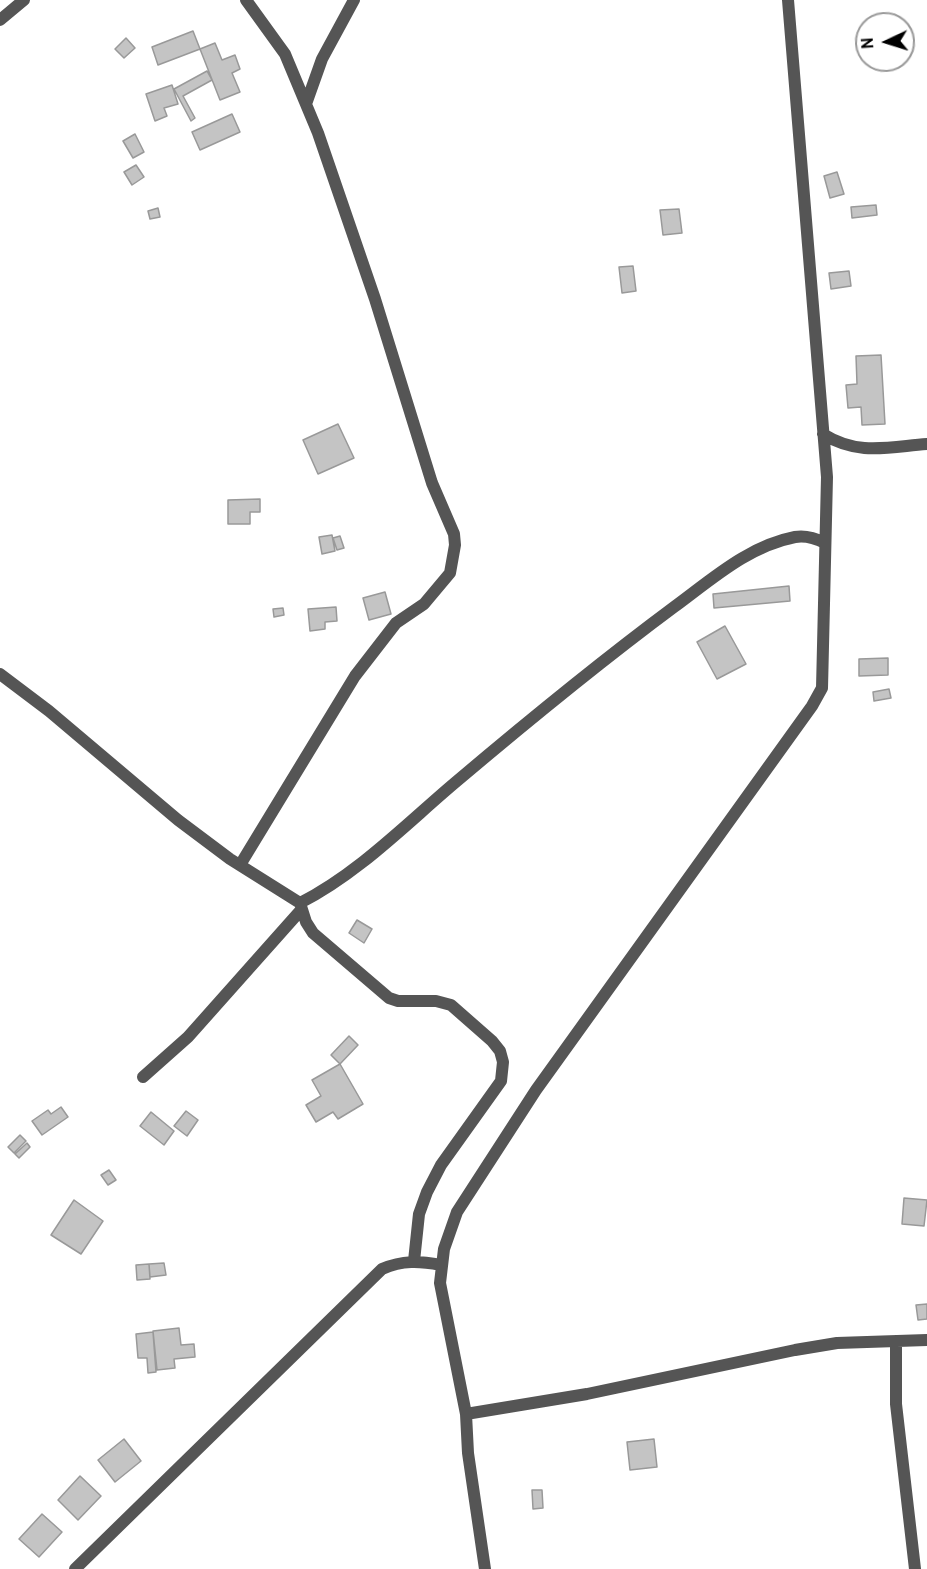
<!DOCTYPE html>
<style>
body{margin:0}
#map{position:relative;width:927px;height:1569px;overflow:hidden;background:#fff;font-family:Overpass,sans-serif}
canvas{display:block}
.north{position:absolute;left:855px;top:12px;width:60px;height:60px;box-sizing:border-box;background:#fff;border:2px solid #999;border-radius:50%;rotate:266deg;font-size:16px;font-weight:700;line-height:24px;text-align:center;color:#000}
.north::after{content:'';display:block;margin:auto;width:21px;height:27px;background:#000;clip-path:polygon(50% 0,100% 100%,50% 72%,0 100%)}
</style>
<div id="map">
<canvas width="927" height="1569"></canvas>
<div class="north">N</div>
</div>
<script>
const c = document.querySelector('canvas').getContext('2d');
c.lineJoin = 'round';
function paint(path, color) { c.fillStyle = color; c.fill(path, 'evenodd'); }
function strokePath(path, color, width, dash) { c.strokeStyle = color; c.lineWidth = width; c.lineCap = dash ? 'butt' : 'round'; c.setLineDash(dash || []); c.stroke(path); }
const building = new Path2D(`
 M193 31 200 49 158 65 152 47Z
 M126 38 135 48 124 58 115 49Z
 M215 43 222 60 235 55 240 69 232 73 240 92 220 100 200 49Z
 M207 71 212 80 183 96 195 118 191 121 174 89Z
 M172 85 178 104 164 108 167 116 155 121 146 94Z
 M232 114 240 132 200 150 192 132Z
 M135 134 144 152 133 158 123 141Z
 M136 165 144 177 132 185 124 172Z
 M837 172 844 194 830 198 824 176Z
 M876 205 877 215 852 218 851 207Z
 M158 208 160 217 150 219 148 211Z
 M679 209 682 233 663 235 660 210Z
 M633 266 636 291 622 293 619 267Z
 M849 271 851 286 831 289 829 273Z
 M881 355 885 424 862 425 861 407 848 408 846 385 857 384 856 356Z
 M338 424 354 458 318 474 303 440Z
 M260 499V512H250V524H228V500Z
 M332 535 335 551 322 554 319 537Z
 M340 536 344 548 337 550 333 538Z
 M789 586 790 601 714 608 713 594Z
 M385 592 391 614 369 620 363 598Z
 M336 607 337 621 325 622V629L310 631 308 609Z
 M283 608 284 615 274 617 273 609Z
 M725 626 746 664 717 679 697 642Z
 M888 658V675L859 676V659Z
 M889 689 891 698 874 701 873 692Z
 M357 920 372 929 364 943 349 933Z
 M349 1036 358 1045 340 1064 331 1055Z
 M340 1064 363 1104 338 1119 333 1112 316 1122 306 1105 321 1096 312 1080Z
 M61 1107 68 1117 42 1135 32 1121 48 1110 51 1114Z
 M186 1111 198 1120 187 1136 174 1126Z
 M151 1112 174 1131 164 1145 140 1126Z
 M20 1135 26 1141 14 1153 8 1147Z
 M27 1143 30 1147 19 1158 15 1154Z
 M109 1170 116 1180 108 1185 101 1175Z
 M904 1198 927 1200 924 1226 902 1224Z
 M74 1200 103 1221 81 1254 51 1235Z
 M164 1263 166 1275 150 1277 149 1264Z
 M149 1264 150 1279 137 1280 136 1265Z
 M927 1304V1319L918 1320 916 1305Z
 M179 1328 181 1345 194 1344 195 1357 174 1359 175 1368 157 1370 153 1331Z
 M153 1332 156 1372 148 1373 147 1358H138L136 1334Z
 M124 1439 141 1461 115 1482 98 1460Z
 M654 1439 657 1467 630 1470 627 1442Z
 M80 1476 101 1496 78 1520 58 1500Z
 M532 1490H542L543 1508 533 1509Z
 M42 1514 62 1532 39 1557 19 1539Z`);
paint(building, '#c4c4c4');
strokePath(building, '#999', 1.5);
strokePath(new Path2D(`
 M0 20 24 0
 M306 104 322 59 354 0
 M823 434C858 456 888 447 927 444
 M0 674 49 711 178 820 230 859 300 903 306 922 313 933 389 998 398 1001H436L451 1005 492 1041 500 1051 503 1062 501 1081 441 1165 427 1192 419 1214 414 1261
 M240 865 355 676 396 623 424 604 450 573 455 545 454 534 432 483 375 299 318 133 285 54 246 0
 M300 903C359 873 407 823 457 781 528 721 600 662 674 607 711 580 748 546 795 537 806 535 815 538 825 543
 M143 1077 188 1037 301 910
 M896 1341V1404L915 1569
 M466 1414 587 1394 795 1350 837 1343 927 1340
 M75 1569 382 1269C403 1260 419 1261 441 1265
 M485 1569 468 1453 466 1414 440 1283 444 1249 457 1212 536 1090 812 706 822 688 827 477 788 0`), '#555', 12);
</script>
